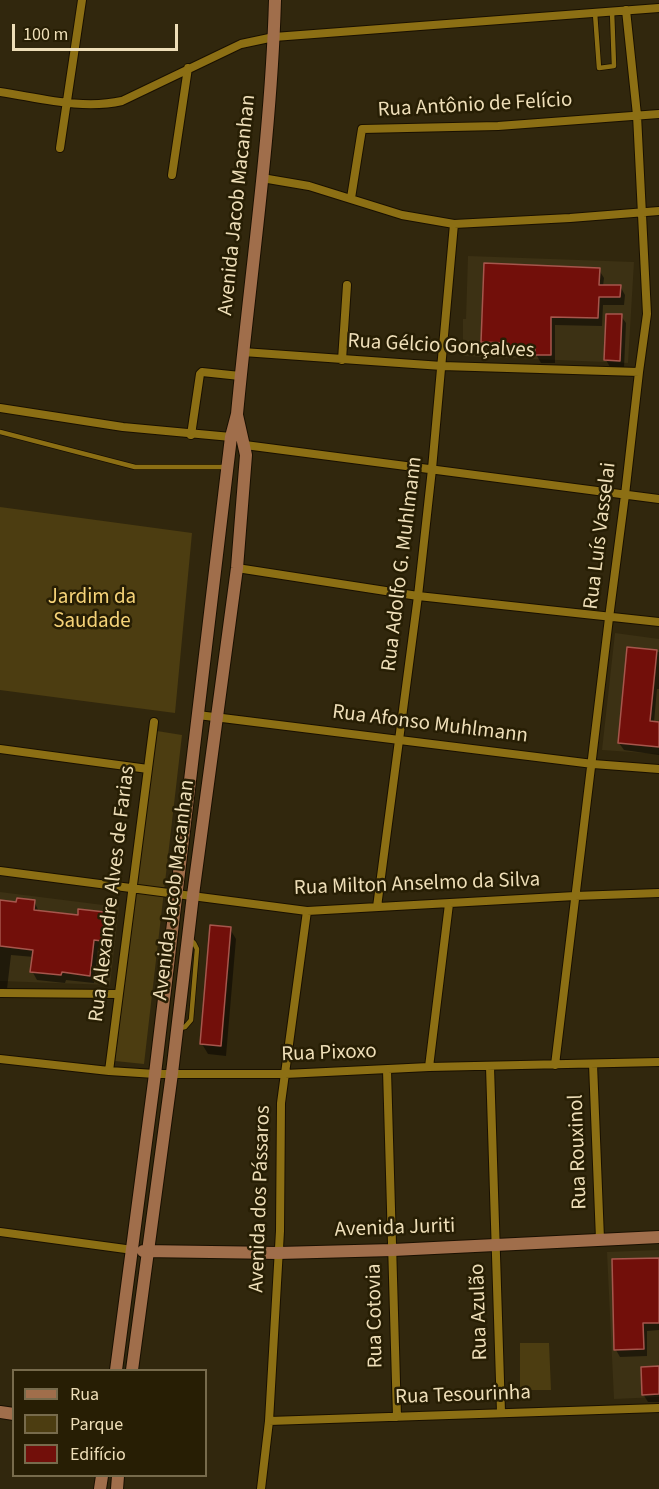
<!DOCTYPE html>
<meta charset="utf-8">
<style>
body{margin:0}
#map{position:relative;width:659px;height:1489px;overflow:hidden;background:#31270d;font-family:"Source Sans 3",sans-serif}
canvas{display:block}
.legend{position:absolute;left:12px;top:1369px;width:195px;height:108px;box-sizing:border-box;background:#271e04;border:2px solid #776b4c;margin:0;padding:8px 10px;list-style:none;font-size:18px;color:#eedeb8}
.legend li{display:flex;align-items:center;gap:12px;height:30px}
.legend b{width:30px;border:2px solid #776b4c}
.scale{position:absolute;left:12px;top:24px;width:166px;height:27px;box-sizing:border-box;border:3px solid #eedeb8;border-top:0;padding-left:8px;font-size:18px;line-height:21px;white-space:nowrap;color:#eedeb8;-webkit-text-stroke:4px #271e04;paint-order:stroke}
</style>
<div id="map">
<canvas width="659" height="1489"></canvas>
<ul class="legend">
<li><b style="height:8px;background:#a06e4b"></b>Rua</li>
<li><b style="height:16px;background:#4c3d11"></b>Parque</li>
<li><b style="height:16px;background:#720f0a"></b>Edifício</li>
</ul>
<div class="scale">100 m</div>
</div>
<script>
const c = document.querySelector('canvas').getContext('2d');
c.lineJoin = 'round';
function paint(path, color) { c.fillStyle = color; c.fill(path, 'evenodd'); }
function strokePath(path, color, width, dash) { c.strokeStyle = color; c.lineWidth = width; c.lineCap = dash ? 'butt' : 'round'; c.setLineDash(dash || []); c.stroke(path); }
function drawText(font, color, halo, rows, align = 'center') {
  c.font = font + ' "Source Sans 3",sans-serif'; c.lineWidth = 5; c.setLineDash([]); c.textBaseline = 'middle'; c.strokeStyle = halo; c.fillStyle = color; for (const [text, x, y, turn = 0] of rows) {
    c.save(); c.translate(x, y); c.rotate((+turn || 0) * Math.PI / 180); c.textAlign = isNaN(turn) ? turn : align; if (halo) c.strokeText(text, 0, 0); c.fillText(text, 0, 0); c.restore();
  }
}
paint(new Path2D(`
 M468 256 634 262 628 363 463 356V319H466Z
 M615 633 659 639V754L602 750Z
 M0 892 119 907 110 985 0 981Z
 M659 1250V1397L614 1399 607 1252Z`), '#3c3114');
paint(new Path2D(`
 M0 507 192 533 175 713 0 690Z
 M157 731 182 735 144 1064 115 1061Z
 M520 1343H549L551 1390H520Z`), '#4c3d11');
paint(new Path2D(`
 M599 270 604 278 603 286H620L625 295 624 305H603L602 326 555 325V363H541L537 356H514L511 350H488L483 342Z
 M621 316 626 323 624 368 610 367 606 360Z
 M629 649 659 652V689H657L654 722 659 723V755L624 750 619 743Z
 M0 901 18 903 34 901 39 912 79 917 104 913 109 922 106 949 98 948 94 983 66 980 65 983 37 980 32 971 34 957 11 955 7 989 0 988Z
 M230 929 236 939 226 1056 208 1054 202 1044Z
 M659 1259V1330L647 1331V1356L620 1357 616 1350Z
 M659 1368V1402H648L643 1394Z`), '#0007');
const building = new Path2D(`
 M484 263 600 268 599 285H621L620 297H599L598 318 551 317V355H535V348H507V343L481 342Z
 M606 314H622L620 361 604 360Z
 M627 647 657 650 650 721 659 722V747L618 743Z
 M17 898 35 900 34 910 78 915V909L105 912 102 941 94 940 90 976 62 972 61 975 30 972 33 950 0 946V900L16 902Z
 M210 925 231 927 221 1046 200 1044Z
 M659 1258V1323H643L644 1349 614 1350 612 1259Z
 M659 1366V1394L642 1395 641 1367Z`);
paint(building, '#720f0a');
strokePath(building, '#a6564c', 1.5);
const lane = new Path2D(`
 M595 13 599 68 614 66 612 11
 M0 432 135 467H227
 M180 1028 185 1027 191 1020 197 949 194 943 191 940`);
const street = new Path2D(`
 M0 92C40 98 82 110 122 101L241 44 274 37 659 8
 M60 148 82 0
 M172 175 188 68
 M262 178 309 186 402 215 454 224 570 218 659 211
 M351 198 362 129 498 126 659 114
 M243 352 442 366 639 372
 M342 360 347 285
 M0 408 123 427 231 437
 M191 435 200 374 202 372 240 376
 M245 445 659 499
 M237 568 418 596 659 622
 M198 715 593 764 659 769
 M0 749 148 769
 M0 871 307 911 575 896 659 893
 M377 907 418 596 432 469 454 224
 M0 993 118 994
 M0 1059 109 1071 155 1074H285L429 1067 659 1062
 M593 1064 600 1239
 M555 1065 609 618 625 495 639 372 647 314 637 115 626 10
 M429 1067 449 904
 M490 1067 501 1412
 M387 1070 397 1417
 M109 1071 154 722
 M0 1232 133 1250
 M269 1421 659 1408
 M261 1489 269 1421 280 1231 281 1103 307 911`);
const secondary = new Path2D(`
 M143 1251 278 1253 393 1250 659 1237
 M116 1370 155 1074 231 437 237 414C250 276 271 138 275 0
 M132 1370 172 1073 193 895 237 568 246 455 237 415
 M0 1412 14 1414
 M100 1489 102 1476
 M117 1489 118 1476`);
strokePath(lane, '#191000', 6);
strokePath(street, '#191000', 10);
strokePath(secondary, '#191000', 14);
strokePath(lane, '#8c6f14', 4.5);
strokePath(street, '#8c6f14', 8);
strokePath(secondary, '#a06e4b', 12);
drawText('21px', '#eedeb8', '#271e04', [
 ["Rua Antônio de Felício",475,106,-3],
 ["Avenida Jacob Macanhan",238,205,-84],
 ["Rua Gélcio Gonçalves",441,347,3],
 ["Rua Luís Vasselai",601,536,-83],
 ["Rua Adolfo G. Muhlmann",403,564,-83],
 ["Rua Afonso Muhlmann",430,725,7],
 ["Rua Milton Anselmo da Silva",417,885,-2],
 ["Avenida Jacob Macanhan",175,890,-83],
 ["Rua Alexandre Alves de Farias",113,894,-83],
 ["Rua Pixoxo",329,1054,-2],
 ["Rua Rouxinol",579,1152,-92],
 ["Avenida dos Pássaros",261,1199,-88],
 ["Avenida Juriti",395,1229,-2],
 ["Rua Azulão",480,1312,-92],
 ["Rua Cotovia",376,1316,-91],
 ["Rua Tesourinha",463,1396,-2]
]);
drawText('21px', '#f6d378', '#271e04', [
 ["Jardim da",92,598],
 ["Saudade",92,622]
]);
</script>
